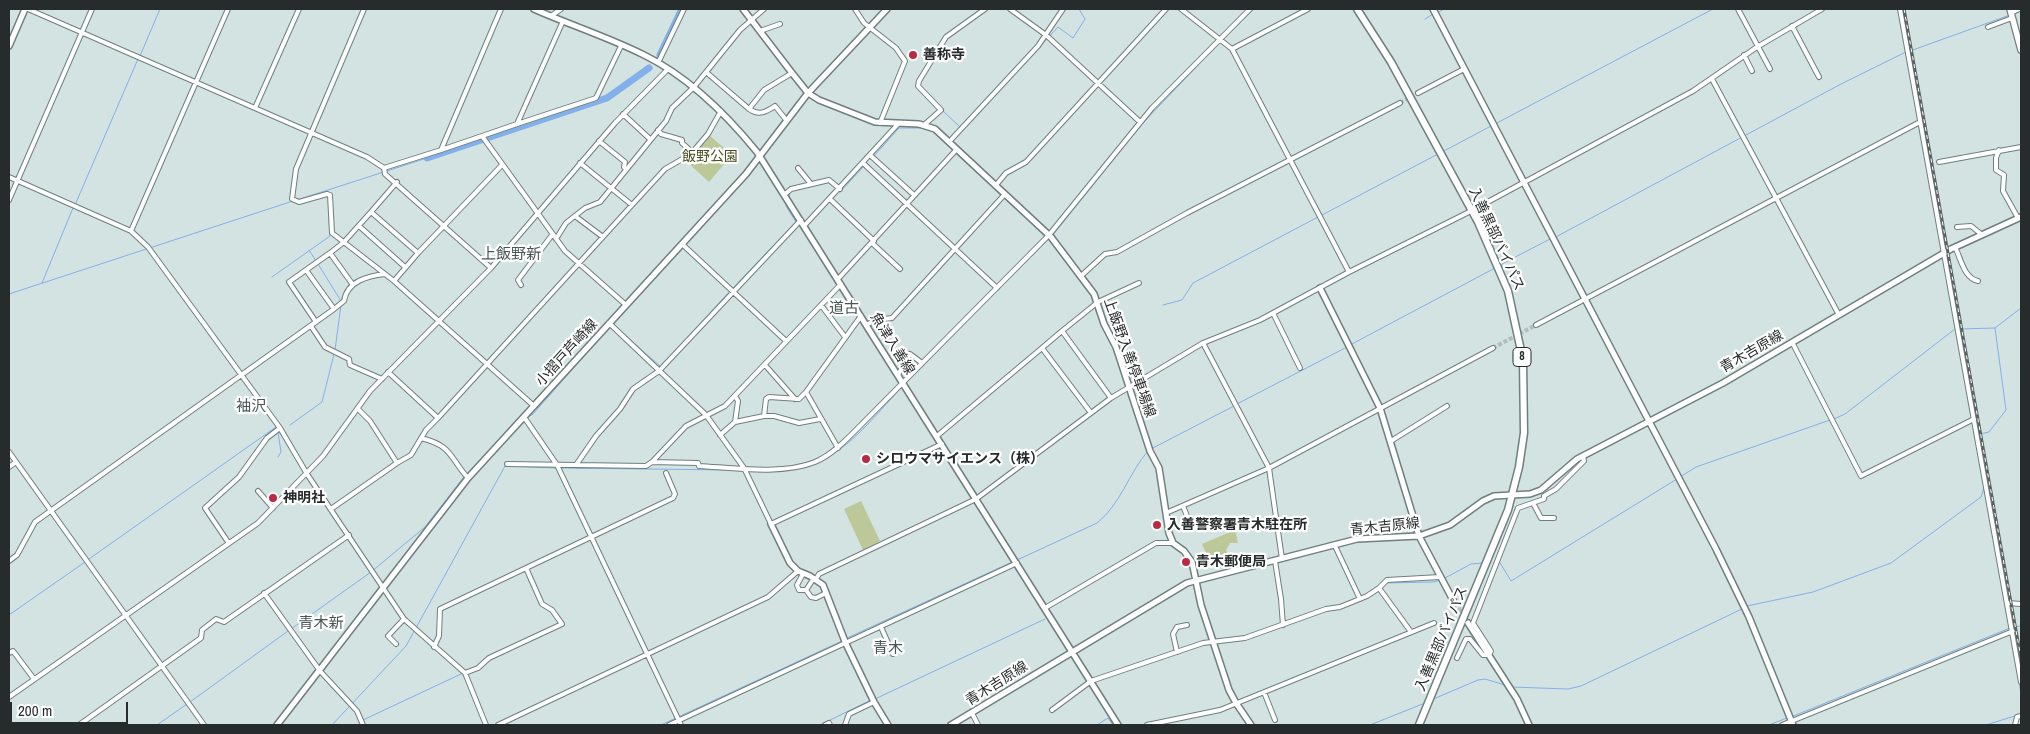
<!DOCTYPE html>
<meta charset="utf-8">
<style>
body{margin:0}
#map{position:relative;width:2030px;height:734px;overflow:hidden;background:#d2e3e1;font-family:"Archivo Narrow",sans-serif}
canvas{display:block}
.frame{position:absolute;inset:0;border:10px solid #262c2b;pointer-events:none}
.scale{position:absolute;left:10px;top:702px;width:118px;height:22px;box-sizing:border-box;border:2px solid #262c2b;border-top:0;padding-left:6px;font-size:15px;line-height:18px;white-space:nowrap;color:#262c2b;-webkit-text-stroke:4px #fff;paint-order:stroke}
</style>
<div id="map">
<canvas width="2030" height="734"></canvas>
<div class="frame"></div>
<div class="scale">200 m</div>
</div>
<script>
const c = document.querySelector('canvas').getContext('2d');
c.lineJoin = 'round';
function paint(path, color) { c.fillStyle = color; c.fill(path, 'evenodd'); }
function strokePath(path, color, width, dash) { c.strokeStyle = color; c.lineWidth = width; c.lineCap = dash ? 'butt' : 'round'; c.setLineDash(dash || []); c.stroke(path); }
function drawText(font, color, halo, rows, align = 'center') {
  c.font = font + ' "Archivo Narrow","Noto Sans JP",sans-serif'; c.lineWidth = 4.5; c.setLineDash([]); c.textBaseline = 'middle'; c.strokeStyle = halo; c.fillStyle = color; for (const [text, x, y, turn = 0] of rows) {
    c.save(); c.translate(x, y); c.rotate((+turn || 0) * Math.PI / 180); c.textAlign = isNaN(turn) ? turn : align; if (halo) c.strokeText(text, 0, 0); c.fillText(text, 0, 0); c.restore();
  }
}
paint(new Path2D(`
 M709 135 732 155 709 182 686 161Z
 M861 501 880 541 863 550 844 509Z
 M1235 530 1238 543H1230L1226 550 1227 553 1209 559 1202 544Z`), '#bcc897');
strokePath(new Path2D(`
 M1437 13 1444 9
 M2014 14 2021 11
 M1425 19 1433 14
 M1223 39 1254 9
 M1910 51 2010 15
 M140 56 160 9
 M943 111 960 127
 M1495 124 1713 9
 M963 129 1058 27 1073 38 1085 19 1079 9
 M1444 151 1491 126
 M874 156 899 128H922
 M16 178 22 166
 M838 190 840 192 864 166
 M328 191 329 207
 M788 199 791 191
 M297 200 427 158
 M75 205 138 59
 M1322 215 1438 154
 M1053 235 1140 126 1220 42
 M1554 238 1841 84 1906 52
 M309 250 316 261
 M318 264 341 301
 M1500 265 1550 239
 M1015 272 1050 238
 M272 277 330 236 329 218
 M42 283 73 208
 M733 288 796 222 786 206 787 203
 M9 294 293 201
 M1163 305 1182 300 1193 283 1318 217
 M618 329 661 367
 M1959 329 1995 328 2021 308
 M1350 345 1495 268
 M335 350 341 305
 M667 360 730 291
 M905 384 1010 277
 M1237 404 1347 347
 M528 416 532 415 610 327
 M1834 419 1845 414 1955 329
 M290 425 322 402 334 354
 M1151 449 1234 406
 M278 457 281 452 278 432
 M560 468 731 470
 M775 471C835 471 864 427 902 387
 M1680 477 1696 467 1830 420
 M89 559 276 427
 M1015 561 1097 523C1121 504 1128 474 1148 451
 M1499 561 1511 581 1677 479
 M1445 578 1471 564 1482 563
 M1386 583 1433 582 1441 580
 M1366 594 1378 587
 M1747 606 1813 592 1891 563 1981 497 1984 488 1975 435 1989 432 2006 410 1995 328
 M9 615 85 562
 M2013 627 2021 626
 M2010 628 2021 694
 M291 629 371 572 425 527 464 477 522 416
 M845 639 1012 562
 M480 669 490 660 540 636
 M1511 687 1568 689 1581 686 1744 608
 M875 699 1045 619
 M1431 700 1478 680 1485 679 1505 685
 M190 702 288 631
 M1791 717 2010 628
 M363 720 461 674 474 671
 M157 725 187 704
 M332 725 406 646 505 466 556 468
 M661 725 842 641
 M820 725 871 700
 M1097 725 1108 718 1113 725
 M1370 725 1425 703
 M1769 725 1787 718
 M1986 725 2021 714`), '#83afea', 1);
strokePath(new Path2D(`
 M660 55 682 9
 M427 158 607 98 649 68`), '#83afea', 7);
strokePath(new Path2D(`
 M1400 103 1418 93
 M1493 348 1536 325`), '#b0bebd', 4, [4, 2]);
strokePath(new Path2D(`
 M1454 602 1468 623`), '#b0bebd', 5, [5, 2.5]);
const street = new Path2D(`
 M28 9 367 157 384 168 441 150 501 9
 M364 9 296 169 292 199 299 202 327 194 330 195 332 233 394 281 534 406
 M855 9 864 23 896 48 905 61 880 123
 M1010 9 1046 35 1140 122
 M1181 9 1232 49 1349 272
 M1738 9 1770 69
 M1900 9 2021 682
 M2011 13 2019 9
 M551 16 561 9
 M563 21 517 124 596 98 621 46
 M1792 26 1819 77
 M1988 27 2012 18
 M760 31 780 24
 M1232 49 1308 9
 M1744 55 1752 71
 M658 63 684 9
 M706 72 749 109 764 90 792 73
 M1712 79 1839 315
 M1418 93 1464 69
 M255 108 299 9
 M749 109C759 116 766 112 775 106L787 121
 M623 114 650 139
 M924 125 941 110 918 86 919 81 946 37 985 9
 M658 130 661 134 682 140V143L692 152
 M482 136 517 124
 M599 141 625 162 624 167 626 169
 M949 142 1038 46 1063 9
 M441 150 482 136 565 251 626 305
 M1999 150 1996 158V170L2004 175 2003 191 2018 218
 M871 156 914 195
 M1939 162 2021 147
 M580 163 632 205 665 169 691 154 708 134 721 111
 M864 164 997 288
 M384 168 385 174 491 268
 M798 168 811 184
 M9 177 131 231 148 247 280 428 307 474 404 619 465 673 486 725
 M996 185 1006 173 1026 162 1166 9
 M784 195 791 189 829 180 840 189
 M830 199 874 241
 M9 200 92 9
 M371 212 397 182
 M575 216 603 237
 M359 226 405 267
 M804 226 899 123
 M1957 227 1971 226 1981 234
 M131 231 228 9
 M556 239 566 223 585 208 600 202 666 121 672 108 694 87 740 30 764 9
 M872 243 900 269
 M682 244 786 341
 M1955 247C1961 259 1964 278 1978 281
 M330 253 344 242 371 212 418 253 394 281
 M418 253 502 165
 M306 270 334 309
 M1081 276 1105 254 1117 252 1187 213 1400 103
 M838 279 956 150
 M521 285 518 280 552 235
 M821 305 845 337
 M1273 313 1300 368
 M316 322 289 282 330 253 353 285
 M609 323 706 415 744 468 771 524 942 444
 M866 325 876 320 892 318 1005 194
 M1536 325 1920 122
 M311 326 325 347 349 359 350 365 382 379
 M1062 331 1042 348 1091 413
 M1792 342 1861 476 1974 419
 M1203 343 1269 468 1282 559
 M765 365 795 399
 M898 375 910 354 922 363
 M806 392 861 316
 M735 396 738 401 735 422 764 416 766 399 769 397 799 399 806 392 838 448
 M1111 398 1062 331 1098 302 1139 283
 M358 409 370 421 397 463 411 455 426 430 438 418 388 372
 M764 416H774L799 423 820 419
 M524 417 557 465 681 725
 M438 418 632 205
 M720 435 735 422
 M937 436 1042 348
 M421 438C453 446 449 457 468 478
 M1391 441 1447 406
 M9 452 204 725
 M652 462 686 426 725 406 841 284
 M507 464 646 466 652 462 698 463 699 466C734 468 783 475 815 462 831 455 843 443 855 431L1049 235 1152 108 1250 9
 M576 465 596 436 620 409 633 389 659 371 801 220
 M9 467 16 462
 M258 491 273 508
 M1533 503 1541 518H1554
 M1183 506 1191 526
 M331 509 397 463
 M1166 513 1269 468 1493 348
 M228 542 205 508 239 477 267 438 280 428
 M1335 546 1360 599
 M9 561 17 555 35 522 334 309 344 301C347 281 368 276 385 274
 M1275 561 1281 599 1283 625
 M803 574 797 585 799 590H806
 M814 578 806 590 811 597 816 598 826 593
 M816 579 819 574 976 499 1111 398 1203 343 1260 320 1349 272 1471 211 1693 91 1757 47 1822 9
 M1379 588 1387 580 1440 577
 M264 593 320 671 357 711 363 725
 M2008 603 2021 604
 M1045 608 1156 543H1173
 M881 627 893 654
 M396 644 388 636 404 619
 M434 647 439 636 440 609 673 498 675 494 666 473
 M1177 652 1173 634 1177 627 1187 625
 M9 653 13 651 34 679
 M1457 658 1466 639H1470L1483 655H1489L1491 651 1473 623 1518 508 1544 499V496L1556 489 1584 461 1583 456
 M465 673 478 668 489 658 562 624 552 610 542 604 526 568
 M1264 692 1275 720
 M9 697 258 523 323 456 370 391 491 268 615 123 668 69
 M1052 710 1091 681 1203 643 1245 638 1326 609 1340 607 1367 596 1379 588 1411 632
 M972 713 978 725
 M79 725 201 638 202 630 216 619 224 622 349 535
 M498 725 768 597 798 571
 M669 725 1017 563
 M825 725 829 723 830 725
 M845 725 849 714 874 702
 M1147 725 1220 710 1434 623
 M1782 725 2013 631
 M2015 725 2017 717 2021 716`);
const secondary = new Path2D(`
 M534 9C570 25 608 37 644 55 689 77 726 114 757 152L1118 725
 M743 9 792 73 808 93 819 100 875 122 919 124 935 129 1051 237 1094 294 1104 324 1116 347 1150 451 1159 468 1169 533 1173 543 1184 551 1192 562 1201 605 1229 690 1236 703 1251 725
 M1433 9 1716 549 1749 617 1793 725
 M9 46 25 9
 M1320 288 1380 408 1419 536 1454 602
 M771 524 790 563 798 571 810 576 823 585 846 644 874 702 888 725
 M1468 623 1517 699 1529 725
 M277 725 468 478 746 174 808 93 887 9
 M951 725 1187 583 1357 539 1419 536 1450 525 1483 501 1494 496 1530 494 1541 490 1577 459 1723 383 1951 249 2021 217`);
const primary = new Path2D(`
 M2010 9 2021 50`);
const highway = new Path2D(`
 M1357 9 1391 62 1478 222 1508 291 1523 360 1524 433 1519 467 1508 510 1419 725`);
strokePath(street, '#6f7f7d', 6);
strokePath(secondary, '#6f7f7d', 8);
strokePath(primary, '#6f7f7d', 8);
strokePath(highway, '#6f7f7d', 9);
strokePath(street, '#fff', 4);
strokePath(secondary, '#fff', 5);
strokePath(primary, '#fff', 5.5);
strokePath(highway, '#fff', 6);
const rail = new Path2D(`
 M1904 9 2021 658`);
strokePath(rail, '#5a6362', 3);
strokePath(rail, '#fff', 1, [4]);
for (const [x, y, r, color] of [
 [913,55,5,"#bb2a44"],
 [866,459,5,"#bb2a44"],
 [273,498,5,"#bb2a44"],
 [1157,525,5,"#bb2a44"],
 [1186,562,5,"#bb2a44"]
]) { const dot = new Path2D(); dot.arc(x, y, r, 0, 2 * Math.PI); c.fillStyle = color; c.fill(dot); strokePath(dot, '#fff', 2); }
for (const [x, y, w] of [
 [1522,357,18]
]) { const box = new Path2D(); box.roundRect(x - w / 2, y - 9.5, w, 19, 4); c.fillStyle = '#fff'; c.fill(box); strokePath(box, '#262c2b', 1); }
drawText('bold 12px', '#262c2b', null, [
 ["8",1522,357]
]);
drawText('bold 14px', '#262c2b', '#fff', [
 ["善称寺",923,55],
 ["シロウマサイエンス（株）",876,459],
 ["神明社",283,498],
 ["入善警察署青木駐在所",1167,525],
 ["青木郵便局",1196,562]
], 'left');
drawText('14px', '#47511d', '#fff', [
 ["飯野公園",710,157]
]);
drawText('14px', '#262c2b', '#fff', [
 ["入善黒部バイパス",1496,239,65],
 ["魚津入善線",892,344,58],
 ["青木吉原線",1752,352,-30],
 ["小摺戸芦崎線",567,353,-48],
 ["上飯野入善停車場線",1129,358,70],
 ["青木吉原線",1385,527,-6],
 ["入善黒部バイパス",1442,639,-67],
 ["青木吉原線",997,684,-32]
]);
drawText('15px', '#485755', '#fff', [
 ["上飯野新",511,255],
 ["道古",844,309],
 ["袖沢",251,407],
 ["青木新",321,624],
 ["青木",888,649]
]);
</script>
